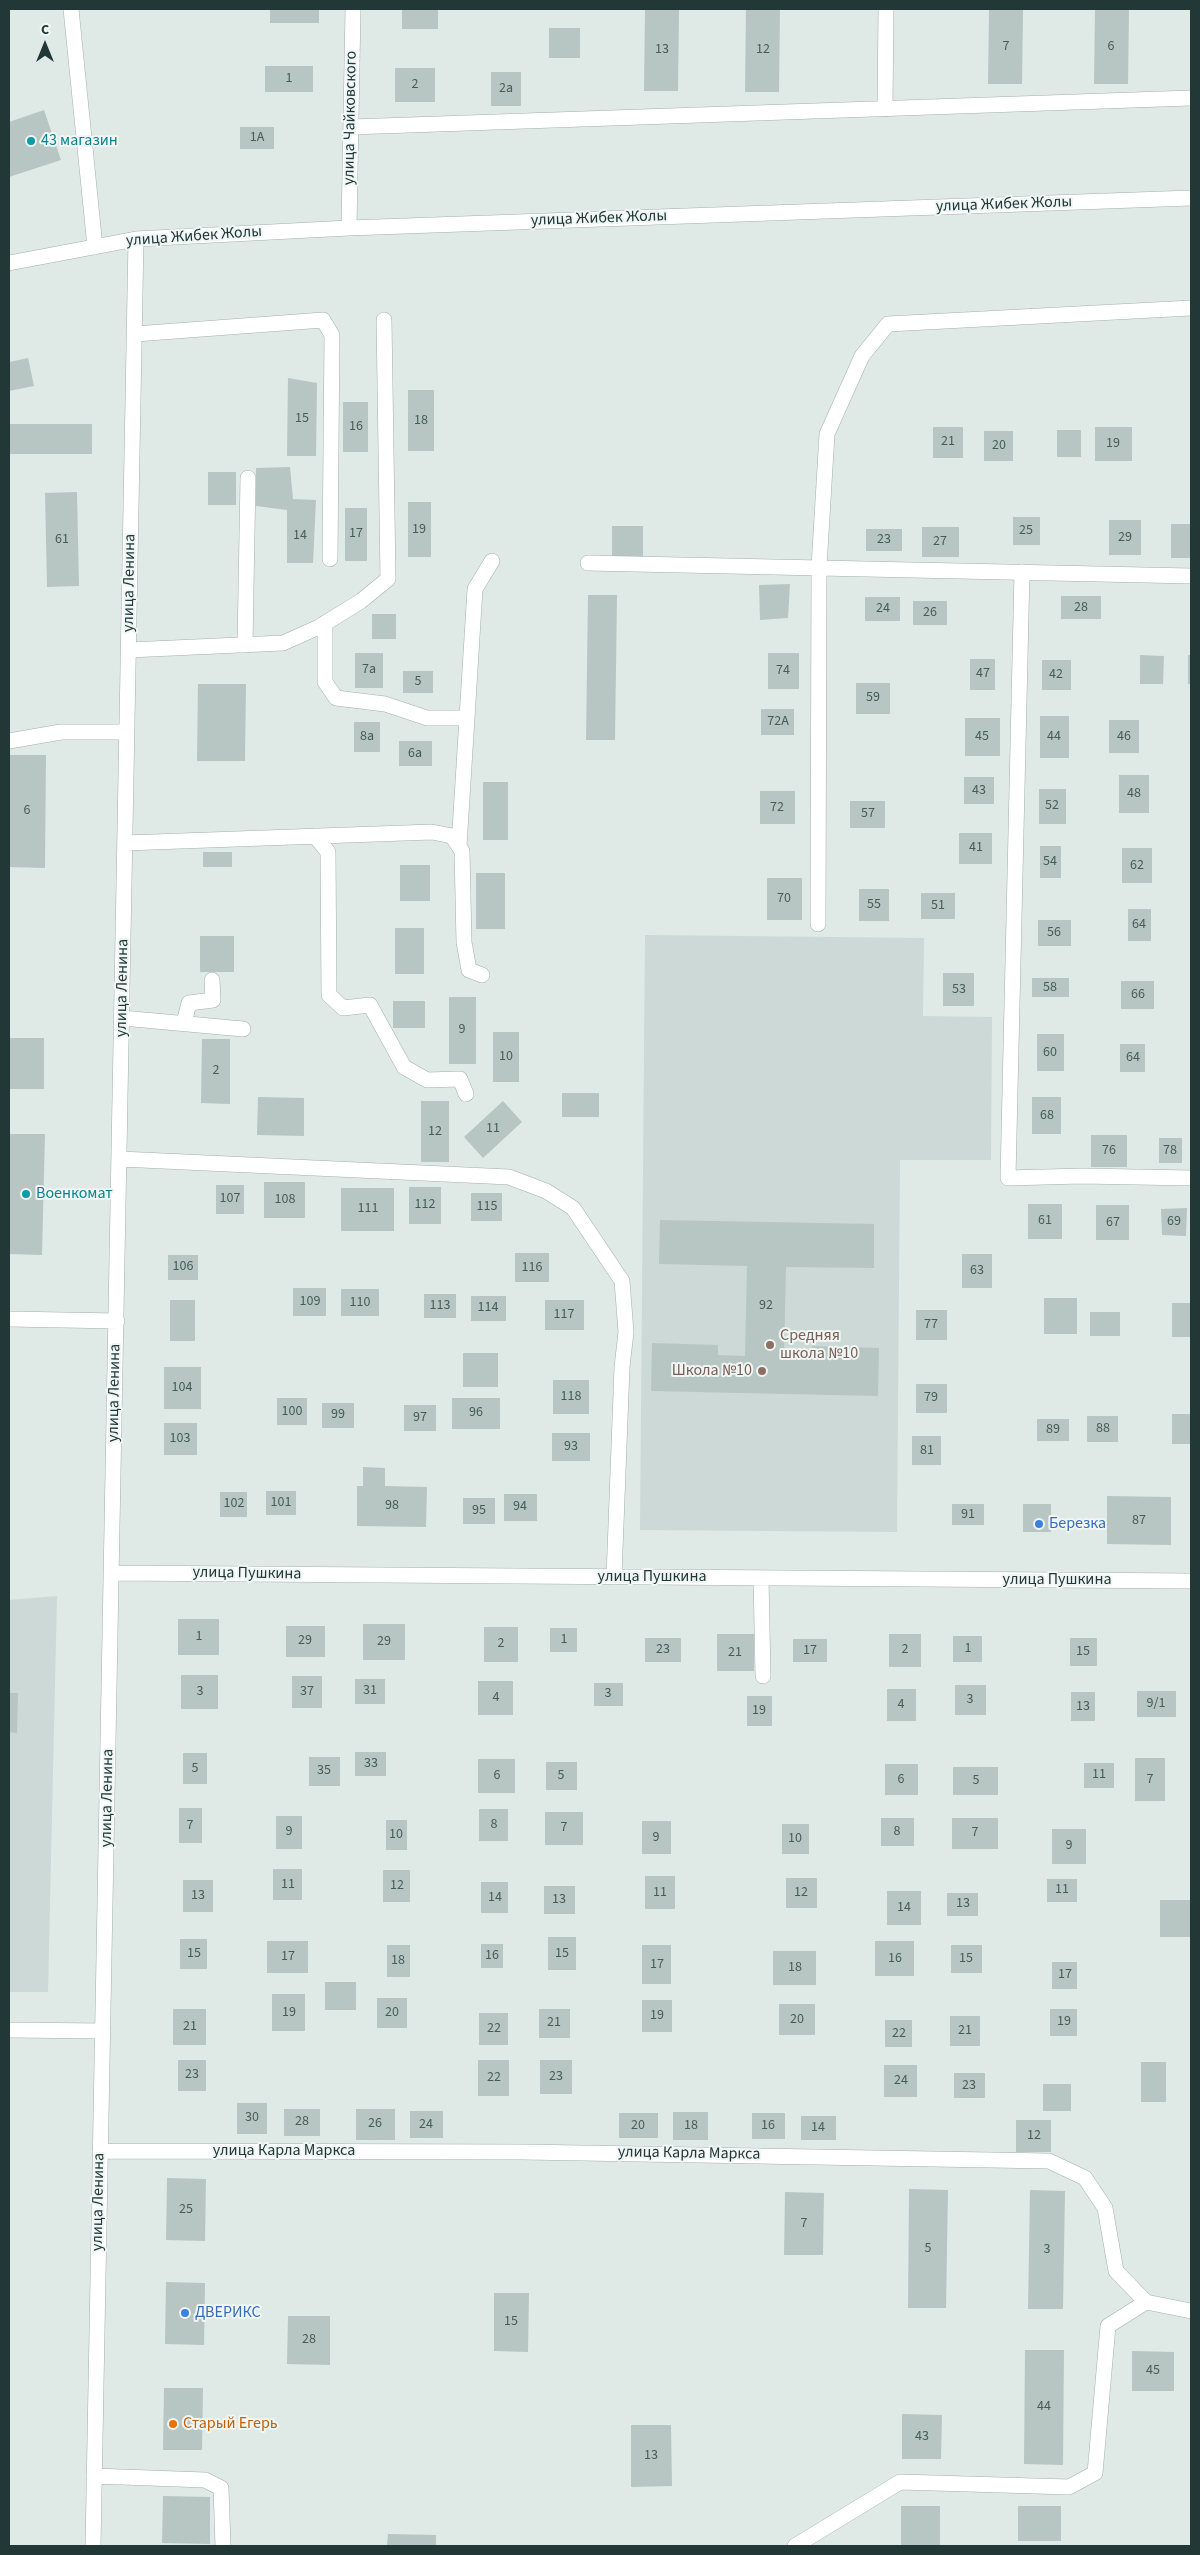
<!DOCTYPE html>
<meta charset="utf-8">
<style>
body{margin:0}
#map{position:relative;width:1200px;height:2555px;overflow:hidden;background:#dfe9e6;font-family:"Source Sans 3",sans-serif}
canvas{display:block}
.frame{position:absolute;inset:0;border:10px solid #213836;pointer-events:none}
.north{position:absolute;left:20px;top:20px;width:50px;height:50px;-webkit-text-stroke:4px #eff6f4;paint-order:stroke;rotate:0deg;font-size:14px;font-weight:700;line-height:20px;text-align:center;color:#213836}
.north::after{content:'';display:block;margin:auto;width:18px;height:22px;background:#213836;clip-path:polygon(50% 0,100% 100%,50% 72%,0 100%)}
</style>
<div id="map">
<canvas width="1200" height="2555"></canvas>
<div class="frame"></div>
<div class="north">С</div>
</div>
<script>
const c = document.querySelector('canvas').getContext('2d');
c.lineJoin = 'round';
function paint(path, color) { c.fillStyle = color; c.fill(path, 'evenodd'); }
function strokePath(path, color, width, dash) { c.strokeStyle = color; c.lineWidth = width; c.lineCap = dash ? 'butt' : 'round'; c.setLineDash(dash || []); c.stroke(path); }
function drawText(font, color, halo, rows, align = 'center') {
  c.font = font + ' "Source Sans 3",sans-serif'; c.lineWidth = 4; c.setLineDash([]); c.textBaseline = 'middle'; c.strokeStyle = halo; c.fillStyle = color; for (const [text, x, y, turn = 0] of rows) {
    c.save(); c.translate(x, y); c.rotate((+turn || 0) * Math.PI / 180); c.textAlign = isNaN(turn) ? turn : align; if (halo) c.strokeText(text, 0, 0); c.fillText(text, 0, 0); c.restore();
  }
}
paint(new Path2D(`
 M645 935 924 938 923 1016 992 1017 991 1160H900L897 1532 640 1530Z
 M57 1596 48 1992H9V1600Z`), '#cdd9d6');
paint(new Path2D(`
 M270 9H319V23H270Z
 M402 9H438V29H402Z
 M645 9H679L678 91H644Z
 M746 9H780L779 92H745Z
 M989 9H1023L1022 84H988Z
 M1095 9H1129L1128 84H1094Z
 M549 28H580V58H549Z
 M265 66H313V92H265Z
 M395 68H435V102H395Z
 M491 72H521V106H491Z
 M44 110 61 160 9 177V122Z
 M240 127H274V149H240Z
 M28 358 34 386 9 391V362Z
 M288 378 317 383 316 456H287Z
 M408 390H434V451H408Z
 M343 402H368V452H343Z
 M9 424H92V454H9Z
 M933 427H963V458H933Z
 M1095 427H1132V461H1095Z
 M1057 430H1081V457H1057Z
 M984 431H1013V461H984Z
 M290 467 293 499 316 500 313 563H287V510L256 506V468Z
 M208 472H236V505H208Z
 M77 492 79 586 47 587 45 493Z
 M408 502H431V557H408Z
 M345 508H367V561H345Z
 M1013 517H1040V545H1013Z
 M1109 520H1141V555H1109Z
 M1171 524H1191V558H1171Z
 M612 526H643V557H612Z
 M922 527H959V557H922Z
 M866 529H902V551H866Z
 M790 584 788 618 760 620 759 585Z
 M588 595H617L615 740H586Z
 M1061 596H1101V619H1061Z
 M865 597H900V621H865Z
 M913 601H947V625H913Z
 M372 614H396V639H372Z
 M355 653H383V688H355Z
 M768 653H799V689H768Z
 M1140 655 1164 656 1163 684H1140Z
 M1188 655H1191V684H1188Z
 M970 659H995V690H970Z
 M1042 660H1071V690H1042Z
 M403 671H433V693H403Z
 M856 683H890V714H856Z
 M198 684H246L245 761H197Z
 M761 709H794V735H761Z
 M1040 716H1069V758H1040Z
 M965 718H1000V756H965Z
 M1109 720H1139V753H1109Z
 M354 722H380V752H354Z
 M399 741H432V766H399Z
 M9 755H46L45 868 9 867Z
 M1119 775H1149V813H1119Z
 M964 777H994V804H964Z
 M483 782H508V840H483Z
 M1039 789H1066V824H1039Z
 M760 791H795V824H760Z
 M850 801H885V828H850Z
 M959 833H992V864H959Z
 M1040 846H1061V878H1040Z
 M1122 848H1152V883H1122Z
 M203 852H232V867H203Z
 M400 865H430V901H400Z
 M476 873H505V929H476Z
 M767 878H802V920H767Z
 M859 889H889V921H859Z
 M921 893H955V919H921Z
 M1128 909H1151V941H1128Z
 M1038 920H1071V946H1038Z
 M395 928H424V974H395Z
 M200 936H234V972H200Z
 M943 973H974V1006H943Z
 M1032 978H1069V997H1032Z
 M1121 981H1154V1009H1121Z
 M449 997H476V1064H449Z
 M393 1001H425V1028H393Z
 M493 1032H519V1082H493Z
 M1037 1034H1064V1071H1037Z
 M9 1038H44V1089H9Z
 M202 1039H230V1104L201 1103Z
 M1120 1044H1145V1072H1120Z
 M562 1093H599V1117H562Z
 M258 1097 304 1098V1136L257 1135Z
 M1032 1097H1061V1134H1032Z
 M421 1101H449V1162H421Z
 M503 1101 522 1122 483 1158 464 1137Z
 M9 1134H45L42 1255 9 1254Z
 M1091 1135H1127V1167H1091Z
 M1159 1138H1182V1163H1159Z
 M264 1182H305V1218H264Z
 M216 1185H244V1214H216Z
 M409 1187H441V1224H409Z
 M341 1188H394V1231H341Z
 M471 1193H502V1221H471Z
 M1028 1204H1062V1239H1028Z
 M1096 1205H1129V1240H1096Z
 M1187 1208 1186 1236 1162 1235 1161 1209Z
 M660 1220 874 1224V1268L786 1267 784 1357H812V1346L879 1348 878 1396 651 1391 652 1343 718 1345V1355L745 1356 747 1266 659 1264Z
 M515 1253H549V1282H515Z
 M962 1254H992V1288H962Z
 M168 1255H198V1280H168Z
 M293 1288H326V1316H293Z
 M341 1289H379V1316H341Z
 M424 1294H456V1318H424Z
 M471 1296H506V1321H471Z
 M1044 1298H1077V1334H1044Z
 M170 1300H195V1341H170Z
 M545 1300H584V1330H545Z
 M1172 1303H1191V1337H1172Z
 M916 1310H947V1340H916Z
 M1090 1312H1120V1336H1090Z
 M463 1353H498V1387H463Z
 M164 1367H201V1409H164Z
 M553 1380H589V1414H553Z
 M916 1384H947V1413H916Z
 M277 1398H307V1425H277Z
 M452 1398H500V1429H452Z
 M322 1403H354V1428H322Z
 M404 1405H436V1431H404Z
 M1172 1414H1191V1444H1172Z
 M1087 1416H1118V1442H1087Z
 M1037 1419H1069V1441H1037Z
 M164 1423H197V1455H164Z
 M552 1433H590V1461H552Z
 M912 1436H941V1465H912Z
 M363 1467 385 1468V1486L427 1487 426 1527 357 1526V1486H363Z
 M266 1491H296V1515H266Z
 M220 1492H247V1517H220Z
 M504 1494H537V1521H504Z
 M1107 1496 1171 1497V1545L1107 1544Z
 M463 1498H495V1524H463Z
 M952 1504H984V1525H952Z
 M1023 1504H1051V1532H1023Z
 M178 1619H219V1655H178Z
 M363 1624H405V1660H363Z
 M286 1626H325V1657H286Z
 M484 1627H518V1662H484Z
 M550 1628H577V1652H550Z
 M717 1634H754V1671H717Z
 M889 1634H921V1667H889Z
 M953 1636H982V1662H953Z
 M645 1638H681V1662H645Z
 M1070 1638H1097V1666H1070Z
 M793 1639H827V1662H793Z
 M181 1675H218V1709H181Z
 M292 1676H322V1708H292Z
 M355 1679H385V1704H355Z
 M478 1681H513V1715H478Z
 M594 1683H623V1706H594Z
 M955 1685H986V1715H955Z
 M887 1689H916V1721H887Z
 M1137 1691H1176V1717H1137Z
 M1071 1692H1095V1721H1071Z
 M9 1693H18L17 1733 9 1732Z
 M747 1696H772V1726H747Z
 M355 1752H386V1776H355Z
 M183 1753H207V1784H183Z
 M309 1757H340V1786H309Z
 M1135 1758H1165V1801H1135Z
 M478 1759H515V1793H478Z
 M546 1762H577V1790H546Z
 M1084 1763H1114V1788H1084Z
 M885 1764H918V1795H885Z
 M953 1767H998V1795H953Z
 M179 1808H202V1843H179Z
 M479 1809H508V1841H479Z
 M545 1812H583V1845H545Z
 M276 1816H302V1849H276Z
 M881 1818H914V1846H881Z
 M952 1818H998V1849H952Z
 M386 1820H407V1850H386Z
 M642 1821H671V1854H642Z
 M782 1824H809V1854H782Z
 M1052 1829H1086V1864H1052Z
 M273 1869H302V1900H273Z
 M383 1870H410V1902H383Z
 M645 1876H675V1909H645Z
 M786 1878H817V1908H786Z
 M1047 1879H1077V1902H1047Z
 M183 1880H213V1912H183Z
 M481 1882H508V1913H481Z
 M544 1886H575V1914H544Z
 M887 1891H921V1925H887Z
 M947 1893H978V1916H947Z
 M1160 1900H1191V1937H1160Z
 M548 1937H576V1970H548Z
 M180 1939H207V1969H180Z
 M267 1941H308V1973H267Z
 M875 1941H914V1976H875Z
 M481 1944H503V1968H481Z
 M387 1945H410V1977H387Z
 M642 1945H671V1984H642Z
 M951 1945H982V1973H951Z
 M773 1951H816V1985H773Z
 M1052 1962H1077V1989H1052Z
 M325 1982H356V2010H325Z
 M272 1994H305V2031H272Z
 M377 1998H407V2028H377Z
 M642 2000H672V2032H642Z
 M779 2004H815V2035H779Z
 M173 2009H206V2045H173Z
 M539 2009H570V2038H539Z
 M1050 2009H1077V2036H1050Z
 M479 2013H508V2045H479Z
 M950 2016H980V2046H950Z
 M885 2020H912V2047H885Z
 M178 2060H206V2091H178Z
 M478 2060H509V2096H478Z
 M540 2060H572V2094H540Z
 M1141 2062H1166V2102H1141Z
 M884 2065H917V2097H884Z
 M954 2073H985V2098H954Z
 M1043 2084H1071V2111H1043Z
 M237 2103H267V2134H237Z
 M284 2109H320V2136H284Z
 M356 2109H395V2140H356Z
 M410 2111H443V2138H410Z
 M673 2112H708V2140H673Z
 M619 2113H658V2138H619Z
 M752 2113H785V2139H752Z
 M801 2116H836V2140H801Z
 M1016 2120H1051V2152H1016Z
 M167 2178 206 2179 205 2241 166 2240Z
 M909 2189 948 2190 946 2308H908Z
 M1030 2190 1065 2191 1063 2309H1028Z
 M785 2192 824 2193 823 2255H784Z
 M166 2282 205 2283 204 2345 165 2344Z
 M494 2293H529L528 2352 494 2351Z
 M288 2316H330V2365L287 2364Z
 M1025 2350H1064L1063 2465 1024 2464Z
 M1132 2351 1174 2352V2391H1132Z
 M164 2388H203L202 2450H163Z
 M902 2414 942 2415 941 2459H902Z
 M631 2425H671L672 2486 631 2487Z
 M163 2496 210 2497V2544L162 2543Z
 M901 2506H940V2546H901Z
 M1018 2506H1061V2541H1018Z
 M388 2534 436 2535V2546H387Z`), '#b7c6c3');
const minor = new Path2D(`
 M71 9 95 247
 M885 109 886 9
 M351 127 1191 98
 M349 228 353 9
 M9 263 136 239 349 228 1191 198
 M135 334 323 320 332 335 330 559
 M588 563 1191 576
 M1022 572 1008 1178 1082 1176 1191 1178
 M325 623V682L336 698 385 704 427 718H467L459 846
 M245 645 248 478
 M129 650 283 643 319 627 361 601 388 579 384 320
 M467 718 475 589 492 561
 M9 741 61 732H127
 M315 836 328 852 329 995 343 1008 370 1005 404 1067 427 1080 460 1079 466 1094
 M125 843 432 832 452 836 462 851 464 942 469 970 482 975
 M818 924 819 567 827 434 862 356 888 324 1191 308
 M122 1018 243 1029
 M184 1023 189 1003 213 1000 212 980
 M120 1159 509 1177 546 1191 573 1208 622 1281 626 1332 622 1367 614 1577
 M9 1319 117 1321
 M112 1573 1191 1581
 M761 1578 763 1676
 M9 2030 103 2031
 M100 2151 523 2152 1049 2161 1085 2178 1105 2208 1116 2271 1146 2302 1191 2311
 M94 2476 205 2480 221 2488 223 2546
 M93 2546 136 239
 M795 2546 900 2482 1069 2487 1095 2473 1108 2326 1146 2302`);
strokePath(minor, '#a2b0ae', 16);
strokePath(minor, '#fff', 15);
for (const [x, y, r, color] of [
 [31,141,5,"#0f9aa8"],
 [26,1194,5,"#0f9aa8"],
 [770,1345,5,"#8d6e63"],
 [762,1371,5,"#8d6e63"],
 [1039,1524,5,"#3f7fe0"],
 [185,2313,5,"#3f7fe0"],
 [173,2424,5,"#e8710a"]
]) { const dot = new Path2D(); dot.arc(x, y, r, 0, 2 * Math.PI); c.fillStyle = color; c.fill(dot); strokePath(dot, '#eff6f4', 2); }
drawText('14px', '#465c59', null, [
 ["7",1006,47],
 ["6",1111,47],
 ["13",662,50],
 ["12",763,50],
 ["1",289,79],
 ["2",415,85],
 ["2а",506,89],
 ["1А",257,138],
 ["15",302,419],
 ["18",421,421],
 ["16",356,427],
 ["21",948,442],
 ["19",1113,444],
 ["20",999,446],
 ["19",419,530],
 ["25",1026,531],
 ["17",356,534],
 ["14",300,536],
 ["29",1125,538],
 ["61",62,540],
 ["23",884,540],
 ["27",940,542],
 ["28",1081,608],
 ["24",883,609],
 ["26",930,613],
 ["7а",369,670],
 ["74",783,671],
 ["47",983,674],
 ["42",1056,675],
 ["5",418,682],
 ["59",873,698],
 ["72А",778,722],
 ["8а",367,737],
 ["45",982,737],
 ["44",1054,737],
 ["46",1124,737],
 ["6а",415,754],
 ["43",979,791],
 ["48",1134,794],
 ["52",1052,806],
 ["72",777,808],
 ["6",27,811],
 ["57",868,814],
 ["41",976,848],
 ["54",1050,862],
 ["62",1137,866],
 ["70",784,899],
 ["55",874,905],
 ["51",938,906],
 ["64",1139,925],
 ["56",1054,933],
 ["58",1050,988],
 ["53",959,990],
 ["66",1138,995],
 ["9",462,1030],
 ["60",1050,1053],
 ["10",506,1057],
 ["64",1133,1058],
 ["2",216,1071],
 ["68",1047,1116],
 ["11",493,1129],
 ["12",435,1132],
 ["76",1109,1151],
 ["78",1170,1151],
 ["107",230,1199],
 ["108",285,1200],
 ["112",425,1205],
 ["115",487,1207],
 ["111",368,1209],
 ["61",1045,1221],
 ["69",1174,1222],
 ["67",1113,1223],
 ["106",183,1267],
 ["116",532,1268],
 ["63",977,1271],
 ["109",310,1302],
 ["110",360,1303],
 ["113",440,1306],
 ["92",766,1306],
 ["114",488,1308],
 ["117",564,1315],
 ["77",931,1325],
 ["104",182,1388],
 ["118",571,1397],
 ["79",931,1398],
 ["100",292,1412],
 ["96",476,1413],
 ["99",338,1415],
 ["97",420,1418],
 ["88",1103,1429],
 ["89",1053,1430],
 ["103",180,1439],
 ["93",571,1447],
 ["81",927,1451],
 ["101",281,1503],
 ["102",234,1504],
 ["98",392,1506],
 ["94",520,1507],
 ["95",479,1511],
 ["91",968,1515],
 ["87",1139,1521],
 ["1",199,1637],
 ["1",564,1640],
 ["29",305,1641],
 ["29",384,1642],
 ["2",501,1644],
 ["1",968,1649],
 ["23",663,1650],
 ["2",905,1650],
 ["17",810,1651],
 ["15",1083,1652],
 ["21",735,1653],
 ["31",370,1691],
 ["3",200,1692],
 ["37",307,1692],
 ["3",608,1694],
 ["4",496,1698],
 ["3",970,1700],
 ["9/1",1156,1704],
 ["4",901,1705],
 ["13",1083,1707],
 ["19",759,1711],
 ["33",371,1764],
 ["5",195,1769],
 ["35",324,1771],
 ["11",1099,1775],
 ["6",497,1776],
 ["5",561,1776],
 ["6",901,1780],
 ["7",1150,1780],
 ["5",976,1781],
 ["8",494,1825],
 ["7",190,1826],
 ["7",564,1828],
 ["9",289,1832],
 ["8",897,1832],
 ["7",975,1833],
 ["10",396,1835],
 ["9",656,1838],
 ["10",795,1839],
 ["9",1069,1846],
 ["11",288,1885],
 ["12",397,1886],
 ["11",1062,1890],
 ["11",660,1893],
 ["12",801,1893],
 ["13",198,1896],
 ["14",495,1898],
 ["13",559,1900],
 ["13",963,1904],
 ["14",904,1908],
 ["15",194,1954],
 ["15",562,1954],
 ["16",492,1956],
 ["17",288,1957],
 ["16",895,1959],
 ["15",966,1959],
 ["18",398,1961],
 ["17",657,1965],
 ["18",795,1968],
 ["17",1065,1975],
 ["19",289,2013],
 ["20",392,2013],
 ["19",657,2016],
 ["20",797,2020],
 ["19",1064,2022],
 ["21",554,2023],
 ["21",190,2027],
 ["22",494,2029],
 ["21",965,2031],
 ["22",899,2034],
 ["23",192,2075],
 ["23",556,2077],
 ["22",494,2078],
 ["24",901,2081],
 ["23",969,2086],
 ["30",252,2118],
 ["28",302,2122],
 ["26",375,2124],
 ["24",426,2125],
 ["20",638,2126],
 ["18",691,2126],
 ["16",768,2126],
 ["14",818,2128],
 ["12",1034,2136],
 ["25",186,2210],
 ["7",804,2224],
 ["5",928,2249],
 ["3",1047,2250],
 ["15",511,2322],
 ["28",309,2340],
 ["45",1153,2371],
 ["44",1044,2407],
 ["43",922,2437],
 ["13",651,2456]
]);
drawText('16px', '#213836', '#eff6f4', [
 ["улица Чайковского",351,118,-89],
 ["улица Жибек Жолы",1004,205,-2],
 ["улица Жибек Жолы",599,219,-2],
 ["улица Жибек Жолы",194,237,-4],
 ["улица Ленина",130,583,-89],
 ["улица Ленина",123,988,-89],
 ["улица Ленина",115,1393,-89],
 ["улица Пушкина",247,1574,1],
 ["улица Пушкина",652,1577],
 ["улица Пушкина",1057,1580],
 ["улица Ленина",108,1798,-89],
 ["улица Карла Маркса",284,2151],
 ["улица Карла Маркса",689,2154,1],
 ["улица Ленина",99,2202,-89]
]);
drawText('16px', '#0d838f', '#eff6f4', [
 ["43 магазин",41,141],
 ["Военкомат",36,1194]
], 'left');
drawText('16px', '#785e54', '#eff6f4', [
 ["Средняя",780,1336],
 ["школа №10",780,1354],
 ["Школа №10",752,1371,"right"]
], 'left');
drawText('16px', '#366cbe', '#eff6f4', [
 ["Березка",1049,1524],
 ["ДВЕРИКС",195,2313]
], 'left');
drawText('16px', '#c56008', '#eff6f4', [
 ["Старый Егерь",183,2424]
], 'left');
</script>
